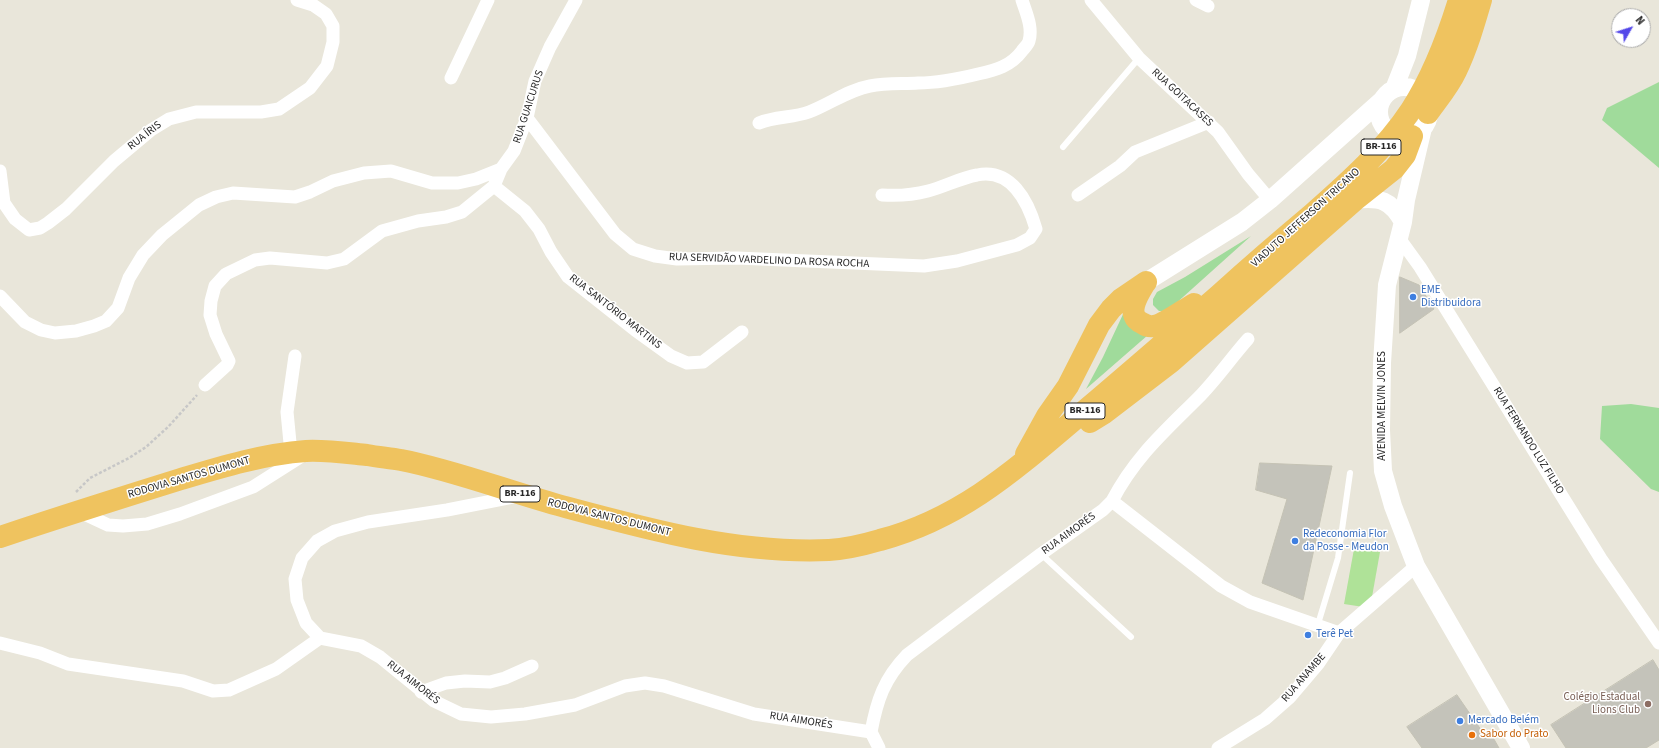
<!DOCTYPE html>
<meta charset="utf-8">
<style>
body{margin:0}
#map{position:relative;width:1659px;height:748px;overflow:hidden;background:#e9e6da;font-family:"Source Sans 3",sans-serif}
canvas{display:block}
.north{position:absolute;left:1611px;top:8px;width:40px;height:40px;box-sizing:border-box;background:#fff;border:1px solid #a9a9a9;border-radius:50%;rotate:51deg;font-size:11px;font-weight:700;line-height:16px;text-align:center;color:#282828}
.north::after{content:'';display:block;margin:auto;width:14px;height:18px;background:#5347e9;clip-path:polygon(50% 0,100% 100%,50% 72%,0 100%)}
</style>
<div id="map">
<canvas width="1659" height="748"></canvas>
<div class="north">N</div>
</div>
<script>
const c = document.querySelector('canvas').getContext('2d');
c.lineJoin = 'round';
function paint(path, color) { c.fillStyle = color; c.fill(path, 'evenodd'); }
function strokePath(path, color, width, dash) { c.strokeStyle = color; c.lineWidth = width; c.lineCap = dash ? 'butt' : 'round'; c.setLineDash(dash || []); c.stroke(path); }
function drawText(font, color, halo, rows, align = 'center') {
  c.font = font + ' "Source Sans 3",sans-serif'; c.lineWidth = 3; c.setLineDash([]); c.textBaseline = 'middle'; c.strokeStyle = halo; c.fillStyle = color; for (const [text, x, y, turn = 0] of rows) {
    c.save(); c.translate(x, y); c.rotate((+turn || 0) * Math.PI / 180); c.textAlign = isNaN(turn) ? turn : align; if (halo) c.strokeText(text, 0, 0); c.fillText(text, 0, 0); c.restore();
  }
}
paint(new Path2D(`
 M1659 82V168L1602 120 1607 108Z
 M1251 236 1173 306 1164 311H1159L1153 305V299L1157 292 1185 277Z
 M1125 310 1148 335 1086 389 1103 357Z
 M1631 404 1659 408V492L1651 489 1600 439 1602 406Z`), '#a0db9b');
paint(new Path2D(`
 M1354 549 1380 552 1370 608 1344 604Z`), '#afe298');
const building = new Path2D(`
 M1400 277 1419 285 1434 309 1400 333Z
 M1260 463 1332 466 1303 600 1262 583 1287 499 1256 490Z
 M1653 660 1659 670V740L1646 748H1566L1551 725Z
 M1457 695 1486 737 1491 734 1499 748H1422L1407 727Z`);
paint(building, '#c4c3ba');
strokePath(building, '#c4c2b4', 1);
strokePath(new Path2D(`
 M76 492 90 478 129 458 146 447 168 427 197 395`), '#c7c7c7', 2.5, [3, 2]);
strokePath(new Path2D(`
 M1063 147 1139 58
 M1041 554 1131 637
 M1318 624 1338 558 1350 473`), '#fff', 6);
strokePath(new Path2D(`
 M1091 0 1139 58 1218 132 1248 174 1270 200
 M1196 0 1208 6
 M451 78 488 0
 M527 118 615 234 633 249 655 256 677 259 737 258 924 266 957 261 1017 245 1030 238 1036 229C1028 201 1011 168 977 175 960 178 944 187 928 191 913 195 898 196 882 195
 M759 123C775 116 793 118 809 112 830 104 848 90 870 86 886 83 902 84 918 83 939 83 958 79 978 74 996 70 1011 66 1022 51 1024 48 1028 45 1029 41 1033 27 1026 13 1022 0
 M0 171 4 203 15 219 29 230 40 228 48 223 66 209 114 161 151 130 169 119 196 112H261L279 109 310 88 327 66 333 42V26L326 14 313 5 297 0
 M494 186 525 211 539 229 551 252 568 277 635 330 671 356 687 363 703 362 742 332
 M1078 195 1120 166 1135 152 1209 122
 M1399 238 1420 267 1601 559 1659 643
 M0 296 25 322 41 330 55 333 76 331 94 326 106 321 118 308 129 278 143 255 162 235 199 205 216 197 233 193 295 197 310 192 333 181 364 173 391 171 432 183H458L476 179 501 169
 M205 385 227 365 229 361 216 334 210 315 211 301 215 286 226 274 255 260 270 258 327 263 344 259 382 231 418 221 446 217 462 212 494 186 501 169 514 151 527 118 535 81 550 47 576 0
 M291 453 287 412 295 356
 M518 496 447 510 368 522 335 531 317 541 302 558 295 579 297 600 306 623 320 638 361 646 380 657 434 701 461 714 491 717 525 714 575 705 625 686 645 683 664 686 754 714 871 732C877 700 884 679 907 655L1041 554 1103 510 1112 501 1221 586 1250 602 1339 633
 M1112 501C1135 457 1164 432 1198 398 1216 380 1231 358 1248 339
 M78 511 108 525 123 526 147 524 180 514 253 487 305 454
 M0 643 40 653 68 664 183 681 213 691 229 690 276 669 320 638
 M421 692 446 683 465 681 490 682 505 678 532 666
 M871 732 879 748
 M1218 748 1265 719 1290 697 1318 664 1339 633 1416 566`), '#fff', 13);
strokePath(new Path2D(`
 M1379 112a25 25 0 1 1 50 0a25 25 0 1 1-50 0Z
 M1394 89 1407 56 1421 0
 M1423 128 1406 200 1403 222 1387 285 1382 363 1381 430 1383 471 1393 506 1416 566 1521 748
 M1355 200C1380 197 1391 200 1403 222
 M1146 282 1242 222 1270 200 1382 100`), '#fff', 18);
strokePath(new Path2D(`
 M1428 113C1438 99 1449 86 1456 71 1467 48 1474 24 1481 0
 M1145 283C1139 293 1124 315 1142 323 1145 325 1150 327 1154 326 1163 325 1185 309 1194 304
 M1090 422 1103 414 1171 362 1355 200 1394 169 1405 155 1412 136
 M1026 454 1047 416 1068 386 1099 325 1111 309 1121 299 1146 282
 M0 537C60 517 120 498 181 479 221 467 264 454 306 451 326 450 347 453 367 455 378 457 389 458 401 460 453 470 507 491 558 505 647 529 736 554 829 550 846 549 863 545 880 540 963 518 1018 467 1082 413 1128 374 1173 335 1219 295 1249 268 1279 242 1310 216 1346 184 1384 151 1411 110 1433 76 1447 39 1459 0`), '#efc35f', 22);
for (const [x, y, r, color] of [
 [1413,297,4,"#3f7fe0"],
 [1295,541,4,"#3f7fe0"],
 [1308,635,4,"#3f7fe0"],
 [1648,704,4,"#8d6e63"],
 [1460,721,4,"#3f7fe0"],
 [1472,735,4,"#e8710a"]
]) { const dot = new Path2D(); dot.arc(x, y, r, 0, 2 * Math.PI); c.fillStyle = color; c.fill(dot); strokePath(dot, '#fff', 1.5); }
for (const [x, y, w] of [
 [1381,147,40],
 [1085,411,40],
 [520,494,40]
]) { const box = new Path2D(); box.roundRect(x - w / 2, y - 8, w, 16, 3); c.fillStyle = '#fff'; c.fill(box); strokePath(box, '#282828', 1); }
drawText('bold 10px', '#282828', null, [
 ["BR-116",1381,147],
 ["BR-116",1085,411],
 ["BR-116",520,494]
]);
drawText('11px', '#282828', '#fff', [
 ["RUA GOITACASES",1182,98,43],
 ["RUA GUAICURUS",529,107,-72],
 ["RUA ÍRIS",145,136,-38],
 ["VIADUTO JEFFERSON TRICANO",1306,218,-42],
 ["RUA SERVIDÃO VARDELINO DA ROSA ROCHA",769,261,2],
 ["RUA SANTÓRIO MARTINS",615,312,38],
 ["AVENIDA MELVIN JONES",1383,406,-90],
 ["RUA FERNANDO LUZ FILHO",1528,441,58],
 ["RODOVIA SANTOS DUMONT",189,478,-16],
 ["RODOVIA SANTOS DUMONT",609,518,14],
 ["RUA AIMORÉS",1069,534,-36],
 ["RUA ANAMBE",1304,678,-49],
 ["RUA AIMORÉS",413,683,38],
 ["RUA AIMORÉS",801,721,9]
]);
drawText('11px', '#366cbe', '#fff', [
 ["EME",1421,291],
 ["Distribuidora",1421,304],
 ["Redeconomia Flor",1303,535],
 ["da Posse - Meudon",1303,548],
 ["Terê Pet",1316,635],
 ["Mercado Belém",1468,721]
], 'left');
drawText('11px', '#785e54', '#fff', [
 ["Colégio Estadual",1640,698],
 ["Lions Club",1640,711]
], 'right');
drawText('11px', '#c56008', '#fff', [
 ["Sabor do Prato",1480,735]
], 'left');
</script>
